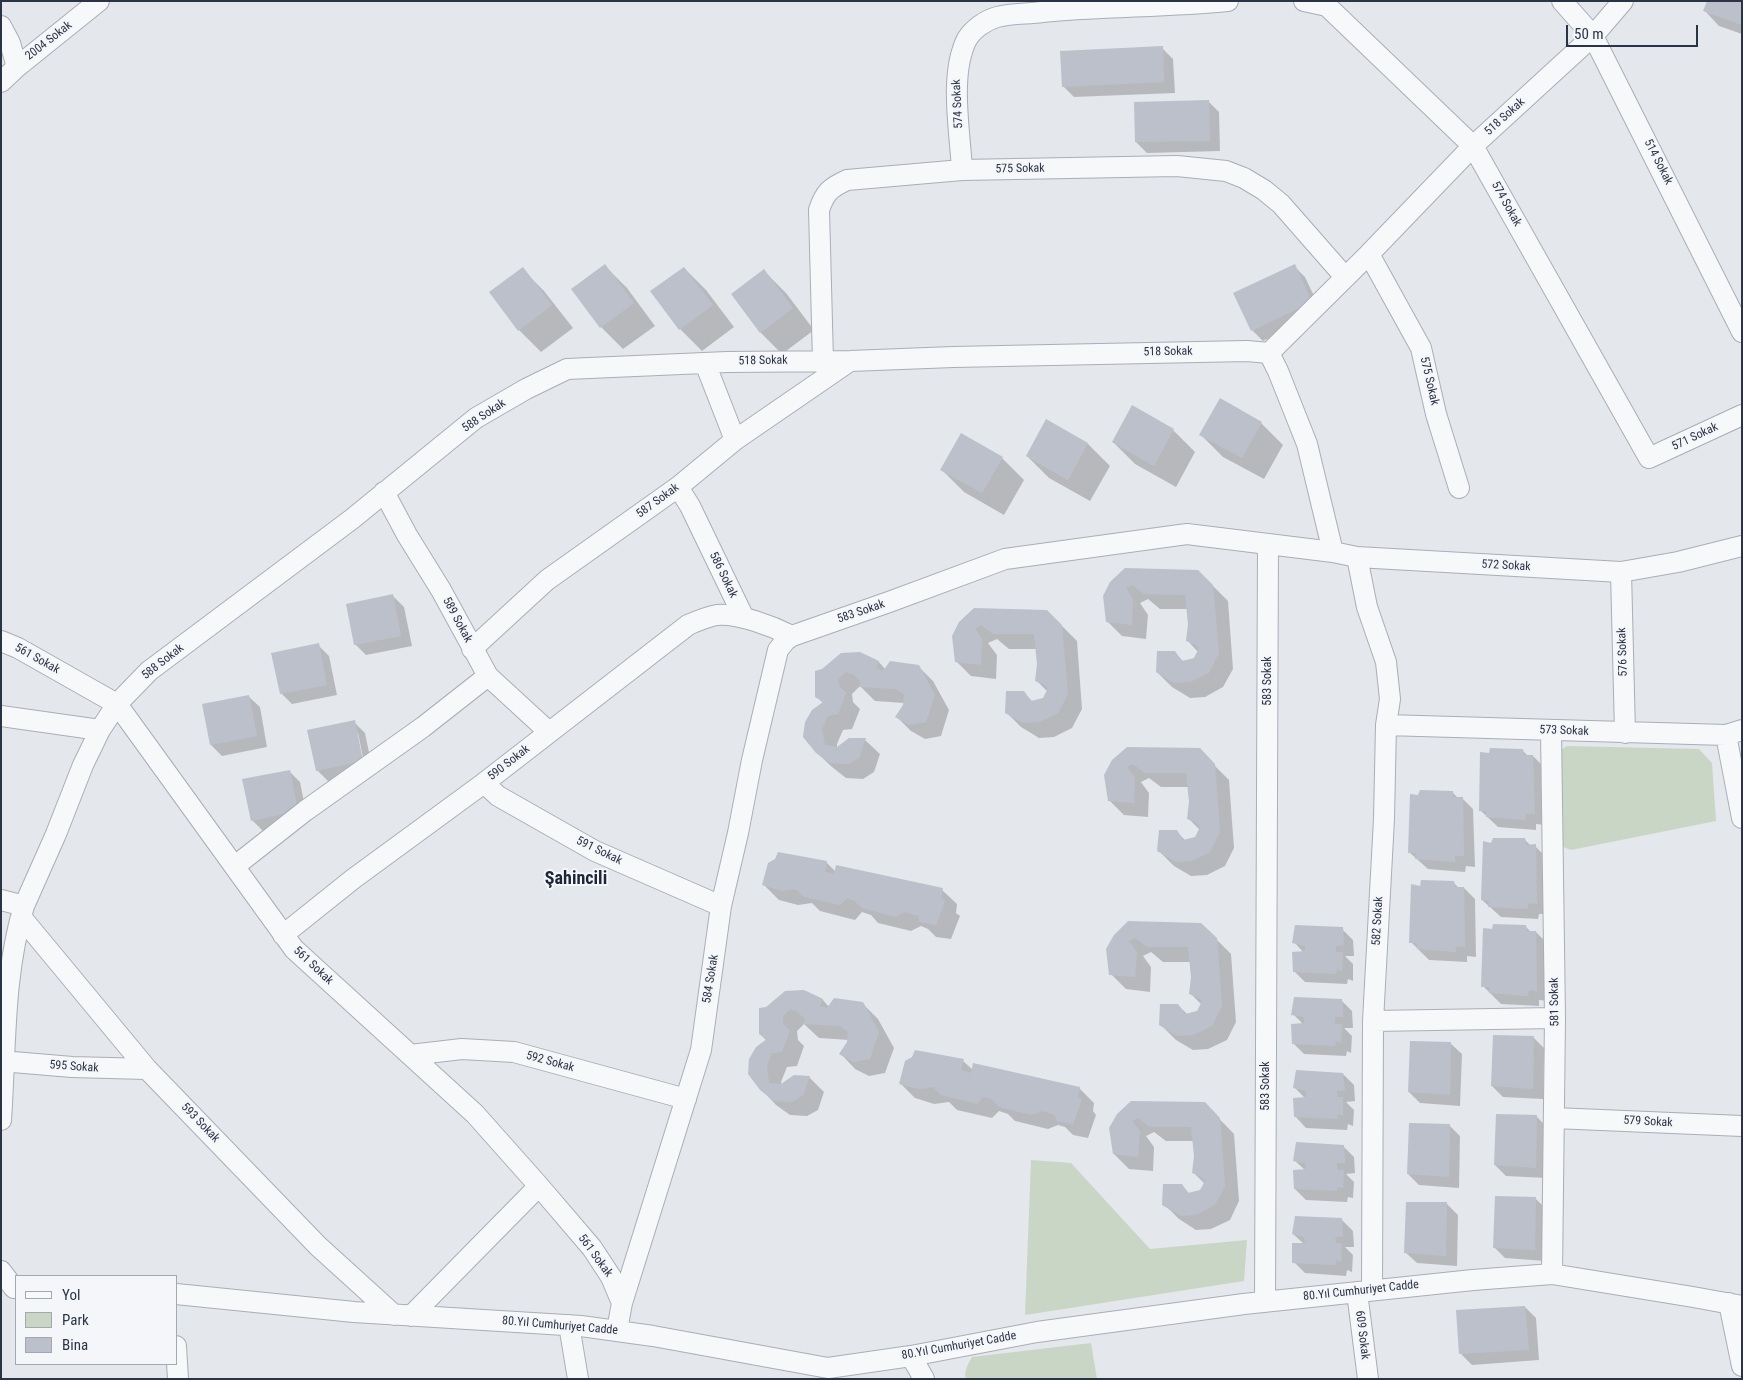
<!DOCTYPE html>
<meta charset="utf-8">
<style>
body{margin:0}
#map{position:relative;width:1743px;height:1380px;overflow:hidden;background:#e4e7ec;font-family:"Roboto Condensed",sans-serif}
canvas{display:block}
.frame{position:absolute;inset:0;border:2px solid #2b3445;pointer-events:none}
.legend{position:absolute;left:15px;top:1275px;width:162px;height:90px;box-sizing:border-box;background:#f4f6f9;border:1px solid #a4a8b1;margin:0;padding:6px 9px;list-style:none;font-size:15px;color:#2b3445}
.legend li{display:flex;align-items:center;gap:10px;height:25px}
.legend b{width:25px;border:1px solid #a4a8b1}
.scale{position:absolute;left:1566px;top:25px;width:132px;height:22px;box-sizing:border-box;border:2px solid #2b3445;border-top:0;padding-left:6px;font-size:15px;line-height:18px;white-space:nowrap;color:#2b3445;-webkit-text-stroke:4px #f4f6f9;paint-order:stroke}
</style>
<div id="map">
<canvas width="1743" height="1380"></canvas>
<div class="frame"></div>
<ul class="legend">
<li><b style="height:6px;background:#f7f8fa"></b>Yol</li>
<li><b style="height:14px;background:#c9d6c5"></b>Park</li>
<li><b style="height:14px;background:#bbc0ca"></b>Bina</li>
</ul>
<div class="scale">50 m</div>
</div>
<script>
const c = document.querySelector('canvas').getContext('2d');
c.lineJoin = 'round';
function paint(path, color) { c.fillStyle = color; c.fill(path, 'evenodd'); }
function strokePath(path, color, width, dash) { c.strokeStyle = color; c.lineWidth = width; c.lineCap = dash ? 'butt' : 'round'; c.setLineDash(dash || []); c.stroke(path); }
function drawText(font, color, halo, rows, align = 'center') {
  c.font = font + ' "Roboto Condensed",sans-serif'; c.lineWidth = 4; c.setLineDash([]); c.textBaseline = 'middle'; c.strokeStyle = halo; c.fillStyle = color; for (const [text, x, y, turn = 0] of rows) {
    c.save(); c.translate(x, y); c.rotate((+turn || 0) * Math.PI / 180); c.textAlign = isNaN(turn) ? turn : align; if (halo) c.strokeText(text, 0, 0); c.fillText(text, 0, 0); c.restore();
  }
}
paint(new Path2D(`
 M1567 746 1699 749 1712 763 1716 821 1571 850 1561 846 1559 751Z
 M1031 1160 1071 1163 1150 1249 1247 1240 1244 1281 1025 1315Z
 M1091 1343 1097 1379H966C963 1371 969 1363 972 1357Z`), '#c9d6c5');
paint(new Path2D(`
 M1742 1V34L1719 26 1705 11Z
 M1162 48 1173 59 1175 93 1074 97 1063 86Z
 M1208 101 1219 112 1220 151 1147 153 1136 142Z
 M605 266 627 288 655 326 623 349 601 327Z
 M1294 266 1305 277 1322 313 1263 341 1252 330Z
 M684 268 706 290 734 327 702 351 680 329Z
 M522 269 544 291 573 328 541 352 519 330Z
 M764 271 786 293 814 330 782 354 760 332Z
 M1047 421 1088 444 1110 466 1090 501 1049 478 1027 456Z
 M1261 423 1283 445 1264 479 1223 457 1201 435Z
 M1173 430 1195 452 1176 487 1135 464 1113 442Z
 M1002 458 1024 480 1004 515 964 492 942 470Z
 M1198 571 1228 601 1233 669 1223 687 1205 697 1190 698 1172 687 1157 672 1174 652 1184 662 1195 659 1198 652 1187 640 1189 624 1188 609H1160L1148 599 1140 603 1148 615 1146 639 1122 636 1107 621 1111 582Z
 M393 596 404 607 412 646 366 655 355 644Z
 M1047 611 1077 641 1082 709 1072 728 1054 737 1039 738 1021 727 1006 712 1024 693 1033 702 1044 699 1048 692 1036 680 1038 664 1037 649H1009L997 639 988 643 997 655 996 679 971 676 956 661 960 623Z
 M318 645 329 656 337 695 292 704 281 693Z
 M859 654 879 662 885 669 918 666 933 681 949 710 941 736 925 739 911 731 897 717 904 703 875 701 860 686 852 694 853 702 860 709 852 729 843 730 837 744V748L865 740 880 754 874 772 863 779 846 778 832 767 816 752 823 703 816 696Z
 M248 696 260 707 267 747 222 756 211 745Z
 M354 722 365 733 373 772 328 781 317 770ZM356 733H358L365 767 363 768Z
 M1199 750 1229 780 1234 848 1225 866 1207 875 1191 876 1174 866 1159 851 1176 831 1185 840 1196 838 1200 830 1189 819 1191 802 1189 787H1161L1149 778 1141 782 1149 793 1148 817 1124 815 1109 800 1113 761Z
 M1522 750 1528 756H1533L1544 767 1545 825 1536 824V830L1498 827 1480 810 1490 755Z
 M289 771 300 782 308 822 263 831 252 820Z
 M1452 792 1458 798H1462L1473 809 1475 867 1466 866 1465 872 1428 869 1409 852 1419 797Z
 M1525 840 1531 846H1535L1546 857 1547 914H1539L1538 919 1501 917 1482 900 1492 844Z
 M826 862 836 872 942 890 957 904 956 913 960 916 951 939 936 937 928 929 921 926 911 931 878 923 871 915 862 912 855 920 820 911 812 903 798 905 779 900 764 885Z
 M1453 882 1459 888H1464L1475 899 1476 957 1467 956V962L1429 960 1411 942 1421 887Z
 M1201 924 1231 954 1236 1022 1227 1040 1208 1049 1193 1050 1176 1040 1161 1025 1178 1005 1187 1014 1198 1012 1202 1005 1190 993 1192 977 1191 962H1163L1151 952 1143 956 1151 967 1150 992 1126 989 1111 974 1115 935Z
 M1525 926 1531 932H1536L1547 943 1548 1001 1539 1000V1006L1501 1004 1483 986 1493 931Z
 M1342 929 1353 940 1354 956H1345L1353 964V981L1348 979 1347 984 1305 982 1294 971 1304 953 1294 942Z
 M804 991 823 1000 829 1007 863 1004 878 1019 894 1048 885 1073 869 1076 855 1069 841 1054 849 1040 819 1038 804 1024 797 1031 798 1040 804 1046 797 1066 787 1067 781 1082 782 1086 809 1077 824 1092 818 1110 807 1116 790 1115 776 1105 761 1089 767 1041 760 1034 766 1008Z
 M1341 1000 1352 1011 1353 1028H1344L1352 1036 1351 1053 1347 1051 1346 1056 1304 1054 1293 1043 1303 1024 1293 1014Z
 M1533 1037 1544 1048 1543 1099 1503 1097 1492 1086Z
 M1450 1043 1462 1054 1460 1106 1420 1103 1409 1092Z
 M963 1061 973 1070 1079 1088 1094 1103 1093 1111 1096 1115 1088 1138 1073 1135 1065 1127 1058 1125 1048 1129 1015 1121 1008 1114 999 1111 992 1118 957 1110 949 1102 934 1104 915 1098 901 1084Z
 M1343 1074 1354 1085 1355 1101 1346 1102 1354 1110 1353 1126 1348 1124 1347 1130 1306 1128 1295 1116 1305 1098 1295 1088Z
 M1204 1103 1234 1134 1239 1201 1230 1220 1211 1229 1196 1230 1179 1219 1164 1204 1181 1185 1190 1194 1201 1192 1205 1184 1194 1173 1195 1156 1194 1141H1166L1154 1132 1146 1136 1154 1147 1153 1171 1129 1169 1114 1154 1118 1115Z
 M1536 1116 1547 1127 1546 1178 1506 1176 1495 1165Z
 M1449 1125 1460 1136 1459 1188 1419 1185 1408 1174Z
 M1343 1146 1354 1157 1355 1173 1346 1174 1354 1182 1353 1198 1348 1197 1347 1202 1306 1200 1295 1189 1305 1170 1294 1160Z
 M1535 1198 1546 1209 1545 1261 1505 1258 1494 1247Z
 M1447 1204 1458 1215 1457 1266 1417 1263 1405 1252Z
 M1342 1220 1353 1231 1354 1247H1345L1353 1255 1352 1272 1347 1270 1346 1276 1305 1273 1294 1262 1304 1244 1293 1234Z
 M1525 1307 1536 1318 1539 1360 1472 1365 1461 1354Z`), '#0003');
paint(new Path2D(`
 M1707 1H1742V25L1703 11Z
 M1163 46 1164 82 1062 87 1060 51Z
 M1209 100 1210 141 1135 142 1134 102Z
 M605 264 634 303 600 328 571 289Z
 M1295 264 1312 302 1251 331 1233 293Z
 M523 267 552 305 518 331 489 292Z
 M684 267 713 305 679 330 650 291Z
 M764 269 793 308 760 333 731 294Z
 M1220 398 1262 422 1242 458 1199 435Z
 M1132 405 1174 429 1154 466 1112 442Z
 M1046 419 1088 443 1068 480 1026 456Z
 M961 433 1003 457 982 493 940 470Z
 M1125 568 1198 570 1213 585 1219 653 1209 673 1190 682 1174 683 1156 672 1157 651H1175L1182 661 1194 658 1199 648 1194 644 1186 641 1188 624 1185 595 1144 594 1132 585 1126 588 1133 599 1132 625 1106 622 1103 596 1110 582Z
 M393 594 401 636 354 645 346 604Z
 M974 608 1047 610 1062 625 1068 694 1058 713 1039 722 1023 723 1005 713 1006 691H1024L1031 701 1043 698 1048 688 1043 684 1035 681 1037 664 1034 634H993L981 625 975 628 982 639 981 665 955 662 952 636 959 622Z
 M319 643 327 685 280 694 271 653Z
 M860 652 879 661 876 668 883 671 890 661 919 665 935 695 926 722 909 725 895 717 903 705 904 694 896 689 859 687 861 682 854 675 846 672 838 679 839 686 846 693 838 714 828 716 822 729 825 745 837 747 849 738H866L859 758 848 764 830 763 816 753 803 737 805 722 812 710 823 702 815 697V671L822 669 841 653Z
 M249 695 257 736 210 745 202 704Z
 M355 720 363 761 316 771 307 730Z
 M1127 747 1200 748 1215 764 1220 832 1210 852 1191 861 1176 862 1157 851 1159 830H1177L1183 840 1195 837 1200 827 1195 822 1187 819 1189 802 1186 773H1145L1133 764 1127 767 1135 777 1134 803 1108 801 1104 775 1112 760Z
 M1490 748 1523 749 1524 755H1533L1535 814H1526L1525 820 1486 817V811H1479L1480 752 1489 753Z
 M290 770 298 811 251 821 242 779Z
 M1420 790 1453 791 1454 797H1463L1464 856H1455V862L1415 859 1416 853H1408L1410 794 1418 795Z
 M1493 838H1525L1526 845 1536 844 1537 904 1528 903V909L1488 907 1489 901 1481 900 1483 841 1491 843Z
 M778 852 827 861 825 872 834 874 836 865 943 888 941 898 945 901 936 925 920 922 918 916 905 912 895 917 862 908 855 901 847 898 840 905 804 897 796 889 782 891 762 885 768 863 775 859Z
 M1421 880 1454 881 1455 887H1464L1465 947 1456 946V952L1417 949V943H1409L1411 884 1420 886Z
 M1128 921 1201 923 1217 938 1222 1006 1212 1026 1193 1035 1177 1036 1159 1025 1160 1004H1178L1185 1014 1197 1011 1202 1001 1197 997 1189 994 1191 977 1188 947H1147L1135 938 1129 941 1137 952 1135 977 1109 975 1106 949 1114 935Z
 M1493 924 1526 925 1527 931H1536L1537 991 1529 990 1528 996 1489 993V987H1481L1483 928 1492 929Z
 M1295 925 1343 927 1344 945 1336 946V952H1343L1342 971 1337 969 1336 974 1293 972 1292 952 1305 951V946L1292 943Z
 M804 990 823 999 820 1006 827 1008 834 998 863 1002 879 1032 870 1059 853 1062 839 1054 847 1042 848 1032 840 1026 803 1024 805 1019 798 1012 790 1009 783 1016V1024L790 1030 782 1052 772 1053 767 1066 769 1083 781 1084 794 1075 810 1076 803 1095 792 1102 774 1101 760 1090 748 1074 749 1059 756 1047 767 1039 759 1034V1008L766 1007 785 991Z
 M1294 997 1342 999 1343 1017H1335V1024H1342L1341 1043 1336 1041 1335 1046 1292 1044 1291 1024 1304 1023V1017L1291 1015Z
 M1493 1035 1534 1036 1533 1089 1491 1086Z
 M1410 1041 1451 1042 1450 1095 1408 1092Z
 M915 1050 964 1059 961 1070 971 1073 973 1063 1080 1087 1078 1097 1082 1099 1073 1124 1057 1121 1055 1115 1042 1111 1032 1115 999 1107 992 1099 983 1097 977 1104 941 1095 933 1087 919 1089 899 1084 905 1061 912 1057Z
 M1296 1070 1343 1073 1345 1090 1337 1091V1097H1343V1116L1338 1114 1337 1119 1294 1117 1293 1098 1306 1097V1091L1293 1088Z
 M1131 1101 1205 1102 1220 1118 1225 1186 1215 1205 1196 1215 1181 1216 1162 1205 1163 1184H1182L1188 1193 1200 1190 1205 1181 1200 1176 1192 1173 1194 1156 1191 1127H1150L1138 1118 1132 1121 1140 1131 1138 1157 1113 1154 1109 1128 1117 1114Z
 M1496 1114 1537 1115 1536 1168 1494 1165Z
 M1409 1123 1450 1124 1449 1177 1407 1174Z
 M1296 1142 1344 1145 1345 1163H1337V1170H1344L1343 1188 1337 1187V1191L1294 1189 1293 1170 1306 1169 1305 1163 1293 1161Z
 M1495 1196 1536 1197 1535 1250 1493 1248Z
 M1406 1202H1447L1446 1256 1404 1253Z
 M1295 1216 1342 1218 1343 1236 1335 1237 1336 1243H1342L1341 1262 1336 1260V1265L1292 1263V1243H1305L1304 1237 1292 1234Z
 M1525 1306 1529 1350 1459 1354 1456 1310Z`), '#bbc0ca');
const minor = new Path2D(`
 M1304 1 1327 6 1473 146 1649 458 1742 415
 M1562 1 1593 36 1742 332
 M1 26 10 43 17 67
 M1 82 17 67 99 1
 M962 170C960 131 949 74 967 39 973 29 986 20 997 17 1011 13 1028 14 1042 12 1104 6 1166 7 1228 1
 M1369 254 1421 348 1436 414 1459 488
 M1269 353 1278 371 1307 444 1333 552
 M823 361 819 210C825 192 830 188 847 180L962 170 1177 166 1226 171 1244 178 1264 190 1281 204 1345 277
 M705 363 735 440
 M678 487 690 506 744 618
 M384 492 407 535 441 590 488 676 549 732
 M1357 557 1367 607 1386 662 1390 699 1386 725 1384 819 1373 1021 1372 1290
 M1621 572 1625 733
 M1 641 18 648 117 704 294 949 475 1114 539 1186 592 1248 611 1277 622 1303
 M472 649 547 580 678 487 735 440 850 361
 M1 716 100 730
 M1386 725 1726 735 1742 730
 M1551 731 1555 1018 1552 1274
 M1726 735 1742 818
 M484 783 498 796 595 851 721 906
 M235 866 305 811 423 727 488 676
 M1 900 24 906
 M21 917 147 1069 318 1246 394 1315
 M283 935 353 879 484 783 688 625C697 621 706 617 717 615 738 613 772 626 792 636
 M1373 1021 1555 1018
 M410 1055 462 1049 514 1052 686 1099
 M1 1061 72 1067 147 1069
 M1554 1118 1742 1126
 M1 1120C6 1048 3 976 24 906L56 834 83 765 100 730 117 704 149 671 352 519 476 418 526 389 567 369 727 362 850 361 953 357 1247 351 1269 353 1369 254 1473 146 1593 36 1623 1
 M1 1271 14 1288
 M1357 1292 1368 1379
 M176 1294 354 1312 581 1326 653 1336 828 1368 911 1356 1037 1332 1244 1304 1473 1280 1552 1274 1693 1297 1742 1306
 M1265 1301 1268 545
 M1729 1303 1742 1366
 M411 1316 539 1186
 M569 1325 578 1379
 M617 1330 622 1303 701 1050 721 906 738 833 752 760 778 650 786 640 792 636 889 602 1005 559 1187 534 1333 552 1357 557 1621 572 1678 562 1742 546
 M176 1346 178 1379
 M911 1356 924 1379`);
strokePath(minor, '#a9aeb7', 22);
strokePath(minor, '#f7f8fa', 20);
drawText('12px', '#2b3445', '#f4f6f9', [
 ["2004 Sokak",49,41,-38],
 ["574 Sokak",958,104,-93],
 ["518 Sokak",1505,117,-42],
 ["514 Sokak",1658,162,63],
 ["575 Sokak",1020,169,-1],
 ["574 Sokak",1506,204,61],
 ["518 Sokak",1168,352,-1],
 ["518 Sokak",763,361,-1],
 ["575 Sokak",1429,381,77],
 ["588 Sokak",484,416,-34],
 ["571 Sokak",1695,437,-25],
 ["587 Sokak",658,501,-36],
 ["572 Sokak",1506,566,3],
 ["586 Sokak",723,575,64],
 ["583 Sokak",861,612,-19],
 ["589 Sokak",457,620,62],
 ["576 Sokak",1623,652,-92],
 ["561 Sokak",37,659,29],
 ["588 Sokak",163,662,-38],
 ["583 Sokak",1268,681,-90],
 ["573 Sokak",1564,731,2],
 ["590 Sokak",509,763,-38],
 ["591 Sokak",599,851,26],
 ["582 Sokak",1378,921,-87],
 ["561 Sokak",313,966,43],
 ["584 Sokak",711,979,-81],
 ["581 Sokak",1555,1002,-91],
 ["592 Sokak",550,1062,15],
 ["595 Sokak",74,1067,4],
 ["583 Sokak",1266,1086,-90],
 ["579 Sokak",1648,1122,3],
 ["593 Sokak",200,1123,46],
 ["561 Sokak",595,1256,54],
 ["80.Yıl Cumhuriyet Cadde",1361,1291,-6],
 ["80.Yıl Cumhuriyet Cadde",560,1326,5],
 ["609 Sokak",1362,1335,83],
 ["80.Yıl Cumhuriyet Cadde",959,1346,-10]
]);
drawText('bold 18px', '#1d2536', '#f4f6f9', [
 ["Şahincili",576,879]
]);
</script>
